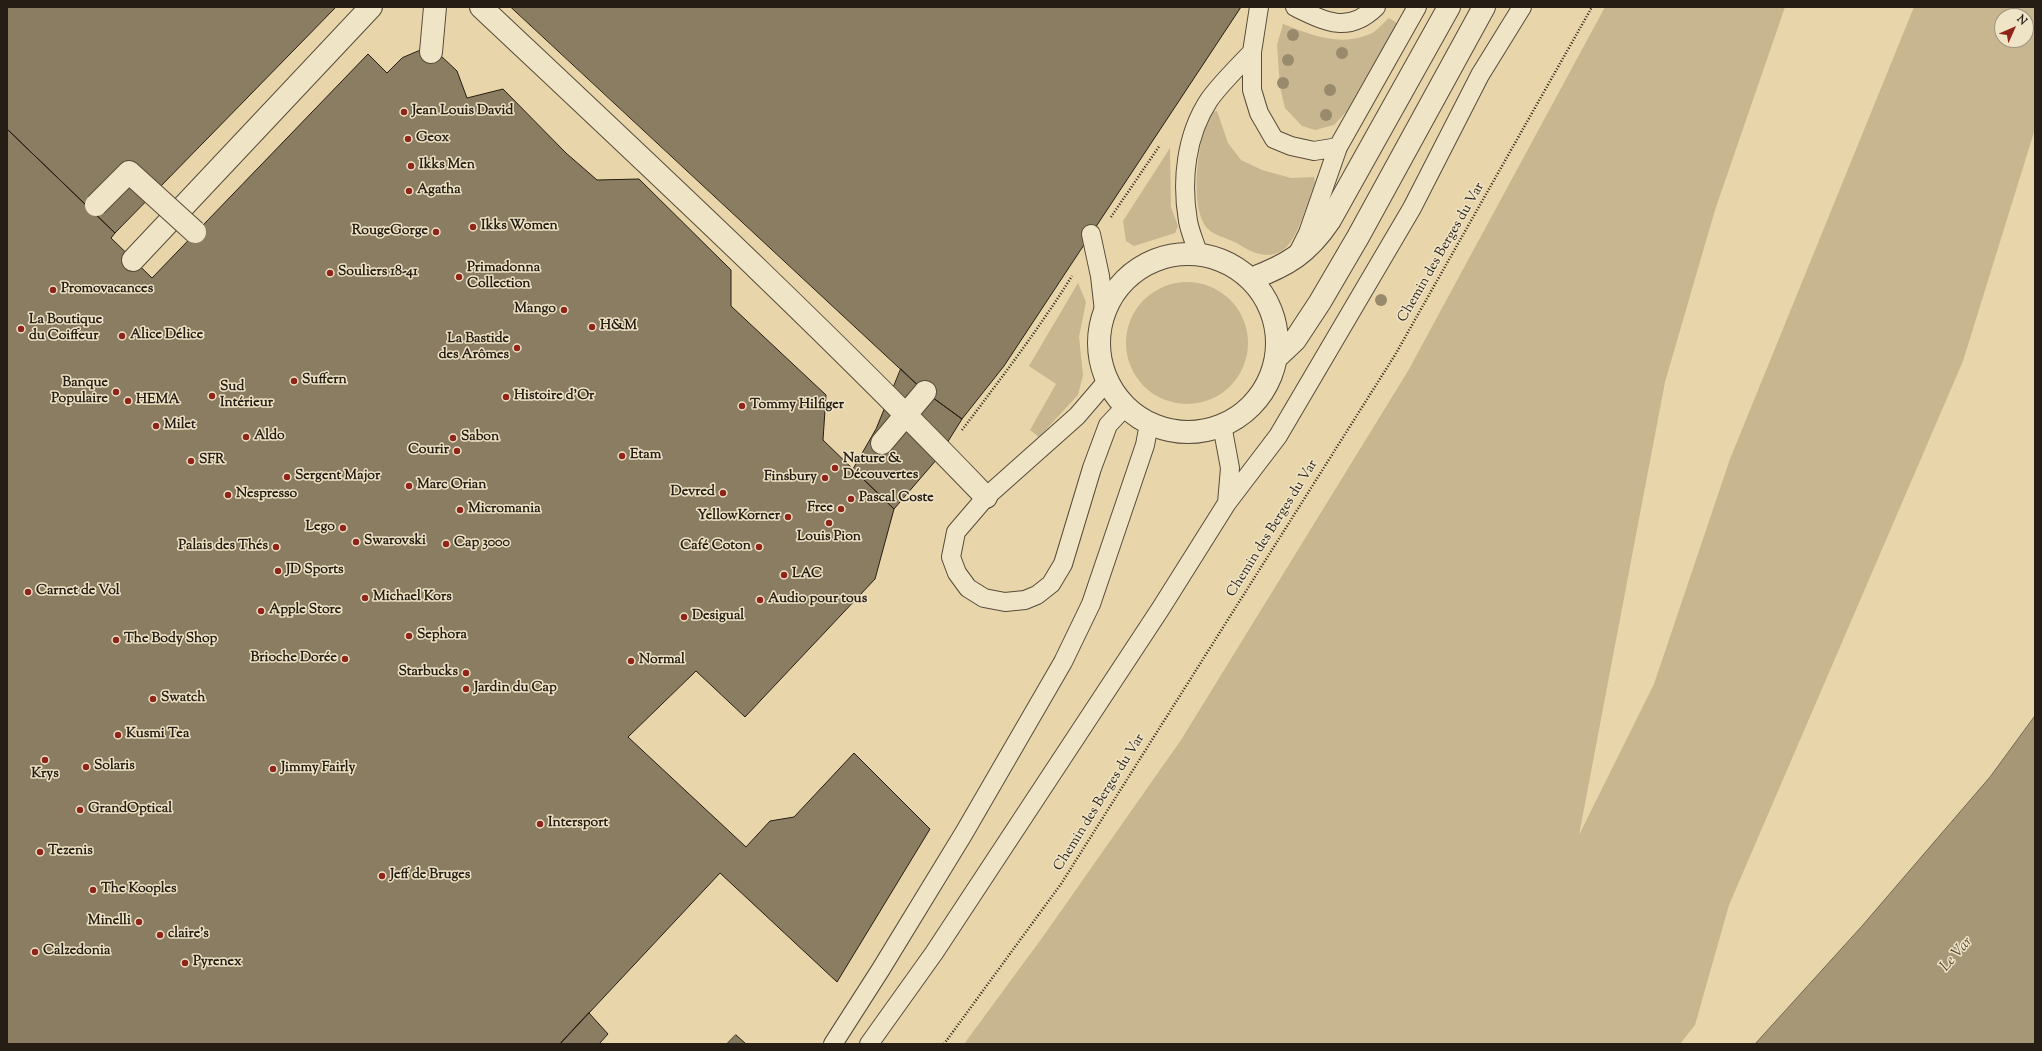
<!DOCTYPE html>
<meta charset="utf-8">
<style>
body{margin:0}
#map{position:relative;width:2042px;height:1051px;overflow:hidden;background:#e8d5a9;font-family:"Sorts Mill Goudy",serif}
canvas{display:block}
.frame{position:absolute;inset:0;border:8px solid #261e15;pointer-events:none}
.north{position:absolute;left:1994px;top:8px;width:40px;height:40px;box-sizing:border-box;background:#f0e4c7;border:1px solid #9f9580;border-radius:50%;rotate:45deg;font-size:11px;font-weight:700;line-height:16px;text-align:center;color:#261e15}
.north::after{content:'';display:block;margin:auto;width:14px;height:18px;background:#8f2418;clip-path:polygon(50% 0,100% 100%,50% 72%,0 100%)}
</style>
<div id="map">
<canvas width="2042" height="1051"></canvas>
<div class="frame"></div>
<div class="north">N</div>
</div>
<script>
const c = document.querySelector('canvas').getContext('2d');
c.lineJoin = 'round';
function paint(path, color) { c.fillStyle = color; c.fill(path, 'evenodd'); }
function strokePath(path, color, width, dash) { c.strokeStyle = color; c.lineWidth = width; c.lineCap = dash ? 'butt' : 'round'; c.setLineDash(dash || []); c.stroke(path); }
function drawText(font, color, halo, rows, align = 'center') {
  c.font = font + ' "Sorts Mill Goudy",serif'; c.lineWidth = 3; c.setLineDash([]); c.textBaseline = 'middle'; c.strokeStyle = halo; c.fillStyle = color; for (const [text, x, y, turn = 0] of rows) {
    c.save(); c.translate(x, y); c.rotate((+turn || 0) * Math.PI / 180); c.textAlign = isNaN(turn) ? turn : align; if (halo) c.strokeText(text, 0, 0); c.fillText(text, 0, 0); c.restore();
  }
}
paint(new Path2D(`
 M1605 7H1785L1715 210 1665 382 1579 835 1654 684 1730 459 1914 7H2035V129L1963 361 1729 905 1695 1025 1680 1044H964L1042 938 1181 740 1408 371ZM2002 16H2026V40H2002Z
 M1389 18 1397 23 1346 112 1334 125 1315 130 1302 126 1285 108 1280 87 1277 45 1283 24C1311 35 1341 47 1370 34 1377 31 1383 23 1389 18Z
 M1217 111 1228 143 1241 160 1262 170 1291 178 1314 177 1315 183C1308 200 1298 240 1283 250 1268 260 1253 253 1240 245 1228 237 1212 237 1204 224 1190 200 1198 135 1211 112Z
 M1170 148 1171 207 1178 226 1175 233 1134 246 1126 241 1123 221Z
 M1126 343a61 61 0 1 1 122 0a61 61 0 1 1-122 0Z
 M1078 283 1086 302 1079 337 1083 375 1078 395 1039 437 1030 430 1056 384 1029 366Z`), '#c7b690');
const water = new Path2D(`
 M2035 716V1044H1755L1862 926 1990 777Z`);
paint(water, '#a69777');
strokePath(water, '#736750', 1);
const building = new Path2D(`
 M7 7H336L115 233 7 129Z
 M511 7H1241L1004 366 962 419 925 392Z
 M421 50 440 55 457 71 467 98 503 89 566 153 597 180 639 179 731 270V306L826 395 823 440 894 509 875 579 745 717 696 671 628 737 746 847 770 821 794 817 854 753 930 829 837 982 720 873 560 1044H7V129L115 233 111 238 152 278 368 54 387 73 402 58Z
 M901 369 925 392 962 419 937 459 894 509 853 469 876 429Z
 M589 1013 608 1034 599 1044H560Z
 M736 1035 746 1044H727Z`);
paint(building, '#8b7d62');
strokePath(building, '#261e15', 1);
const lane = new Path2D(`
 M1259 7 1252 52V90L1259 113 1274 139 1291 146 1314 151 1338 147 1417 7
 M1295 7C1326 22 1348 34 1376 7
 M1091 234 1100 276 1104 311
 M1299 251 1308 233 1338 147
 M1198 253C1195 243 1190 232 1188 221 1181 180 1186 135 1209 100 1221 83 1238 67 1252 52
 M1107 381 1077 416 986 497 956 532 951 557 957 573 968 588 984 598 1005 602 1025 600 1037 595 1051 584 1063 564 1092 468 1108 425 1125 407
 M1222 425 1230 468 1227 503
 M833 1044 881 969 964 833 1063 662 1091 604 1145 445 1149 424
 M869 1044 934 953 1161 608 1227 503 1278 436 1412 208 1480 75 1522 7`);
const street = new Path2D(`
 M481 7C652 168 824 328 986 497
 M431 52 435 7
 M1099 343a89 89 0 1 1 178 0a89 89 0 1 1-178 0Z
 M133 260 371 7
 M1251 279C1288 265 1308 253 1330 220L1449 7
 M1277 357 1295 340 1320 302 1358 237 1484 7
 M882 443 925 392`);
strokePath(lane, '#564c3a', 20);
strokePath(street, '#564c3a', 24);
strokePath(new Path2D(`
 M1111 217 1160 145
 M962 430C1000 380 1038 330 1072 276
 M944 1044 1061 884 1395 355 1592 7`), '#261e15', 2.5, [1, 2]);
strokePath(lane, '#f0e4c7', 18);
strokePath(street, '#f0e4c7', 22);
const streetBridge = new Path2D(`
 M96 205 129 172 195 232`);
strokePath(streetBridge, '#564c3a', 24, []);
strokePath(streetBridge, '#f0e4c7', 22);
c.fillStyle = '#988a6c';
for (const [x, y] of [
 [1293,35],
 [1342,53],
 [1288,60],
 [1283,83],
 [1330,90],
 [1326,115],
 [1381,300]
]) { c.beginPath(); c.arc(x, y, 6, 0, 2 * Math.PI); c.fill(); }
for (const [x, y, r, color] of [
 [404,112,4,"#8f2418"],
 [408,139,4,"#8f2418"],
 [411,166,4,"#8f2418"],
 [409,191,4,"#8f2418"],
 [473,227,4,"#8f2418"],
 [436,232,4,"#8f2418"],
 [330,273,4,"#8f2418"],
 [459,277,4,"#8f2418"],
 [53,290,4,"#8f2418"],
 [564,310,4,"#8f2418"],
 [592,327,4,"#8f2418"],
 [21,329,4,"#8f2418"],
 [122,336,4,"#8f2418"],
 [517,348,4,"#8f2418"],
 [294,381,4,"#8f2418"],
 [116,392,4,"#8f2418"],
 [212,396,4,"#8f2418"],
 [506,397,4,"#8f2418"],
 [128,401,4,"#8f2418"],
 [742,406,4,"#8f2418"],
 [156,426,4,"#8f2418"],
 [246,437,4,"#8f2418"],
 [453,438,4,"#8f2418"],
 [457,451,4,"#8f2418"],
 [622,456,4,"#8f2418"],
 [191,461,4,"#8f2418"],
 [835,468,4,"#8f2418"],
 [287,477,4,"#8f2418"],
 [825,478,4,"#8f2418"],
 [409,486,4,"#8f2418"],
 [723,493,4,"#8f2418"],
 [228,495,4,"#8f2418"],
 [851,499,4,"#8f2418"],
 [841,509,4,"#8f2418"],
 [460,510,4,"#8f2418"],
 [788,517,4,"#8f2418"],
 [829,523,4,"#8f2418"],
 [343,528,4,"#8f2418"],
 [356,542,4,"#8f2418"],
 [446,544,4,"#8f2418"],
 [276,547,4,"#8f2418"],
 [759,547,4,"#8f2418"],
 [278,571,4,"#8f2418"],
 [784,575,4,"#8f2418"],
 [28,592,4,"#8f2418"],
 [365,598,4,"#8f2418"],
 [760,600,4,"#8f2418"],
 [261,611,4,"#8f2418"],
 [684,617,4,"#8f2418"],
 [409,636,4,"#8f2418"],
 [116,640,4,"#8f2418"],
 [345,659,4,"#8f2418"],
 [631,661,4,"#8f2418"],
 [466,673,4,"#8f2418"],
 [466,689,4,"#8f2418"],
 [153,699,4,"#8f2418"],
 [118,735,4,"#8f2418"],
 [45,760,4,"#8f2418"],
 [86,767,4,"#8f2418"],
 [273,769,4,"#8f2418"],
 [80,810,4,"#8f2418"],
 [540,824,4,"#8f2418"],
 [40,852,4,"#8f2418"],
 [382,876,4,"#8f2418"],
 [93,890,4,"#8f2418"],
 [139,922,4,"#8f2418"],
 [160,935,4,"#8f2418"],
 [35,952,4,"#8f2418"],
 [185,963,4,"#8f2418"]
]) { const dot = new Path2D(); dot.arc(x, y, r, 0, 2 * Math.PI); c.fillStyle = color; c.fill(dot); strokePath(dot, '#f0e4c7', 1.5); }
drawText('bold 14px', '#261e15', '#f0e4c7', [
 ["Jean Louis David",412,112],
 ["Geox",416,139],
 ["Ikks Men",419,166],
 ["Agatha",417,191],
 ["Ikks Women",481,227],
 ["RougeGorge",428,232,"right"],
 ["Primadonna",467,269],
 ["Collection",467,285],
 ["Souliers 18-41",338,273],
 ["Promovacances",61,290],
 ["Mango",556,310,"right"],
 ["La Boutique",29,321],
 ["du Coiffeur",29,337],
 ["H&M",600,327],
 ["Alice Délice",130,336],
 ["La Bastide",509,340,"right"],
 ["des Arômes",509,356,"right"],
 ["Suffern",302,381],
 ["Banque",108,384,"right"],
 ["Populaire",108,400,"right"],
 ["Sud",220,388],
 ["Intérieur",220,404],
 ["Histoire d'Or",514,397],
 ["HEMA",136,401],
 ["Tommy Hilfiger",750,406],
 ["Milet",164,426],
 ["Aldo",254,437],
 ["Sabon",461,438],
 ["Courir",449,451,"right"],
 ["Etam",630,456],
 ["Nature &",843,460],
 ["Découvertes",843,476],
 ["SFR",199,461],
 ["Sergent Major",295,477],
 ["Finsbury",817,478,"right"],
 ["Marc Orian",417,486],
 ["Devred",715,493,"right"],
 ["Nespresso",236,495],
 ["Pascal Coste",859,499],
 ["Free",833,509,"right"],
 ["Micromania",468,510],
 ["YellowKorner",780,517,"right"],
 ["Lego",335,528,"right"],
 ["Louis Pion",829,538,"center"],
 ["Swarovski",364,542],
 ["Cap 3000",454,544],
 ["Palais des Thés",268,547,"right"],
 ["Café Coton",751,547,"right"],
 ["JD Sports",286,571],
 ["LAC",792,575],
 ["Carnet de Vol",36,592],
 ["Michael Kors",373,598],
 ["Audio pour tous",768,600],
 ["Apple Store",269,611],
 ["Desigual",692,617],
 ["Sephora",417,636],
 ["The Body Shop",124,640],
 ["Brioche Dorée",337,659,"right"],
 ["Normal",639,661],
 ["Starbucks",458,673,"right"],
 ["Jardin du Cap",474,689],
 ["Swatch",161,699],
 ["Kusmi Tea",126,735],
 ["Solaris",94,767],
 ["Jimmy Fairly",281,769],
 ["Krys",45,775,"center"],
 ["GrandOptical",88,810],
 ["Intersport",548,824],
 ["Tezenis",48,852],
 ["Jeff de Bruges",390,876],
 ["The Kooples",101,890],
 ["Minelli",131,922,"right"],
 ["claire's",168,935],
 ["Calzedonia",43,952],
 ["Pyrenex",193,963]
], 'left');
drawText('14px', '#261e15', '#f0e4c7', [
 ["Chemin des Berges du Var",1442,253,-60],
 ["Chemin des Berges du Var",1273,529,-58],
 ["Chemin des Berges du Var",1100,803,-58]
]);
drawText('italic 15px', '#534837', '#f0e4c7', [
 ["Le Var",1957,955,-49]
]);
</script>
